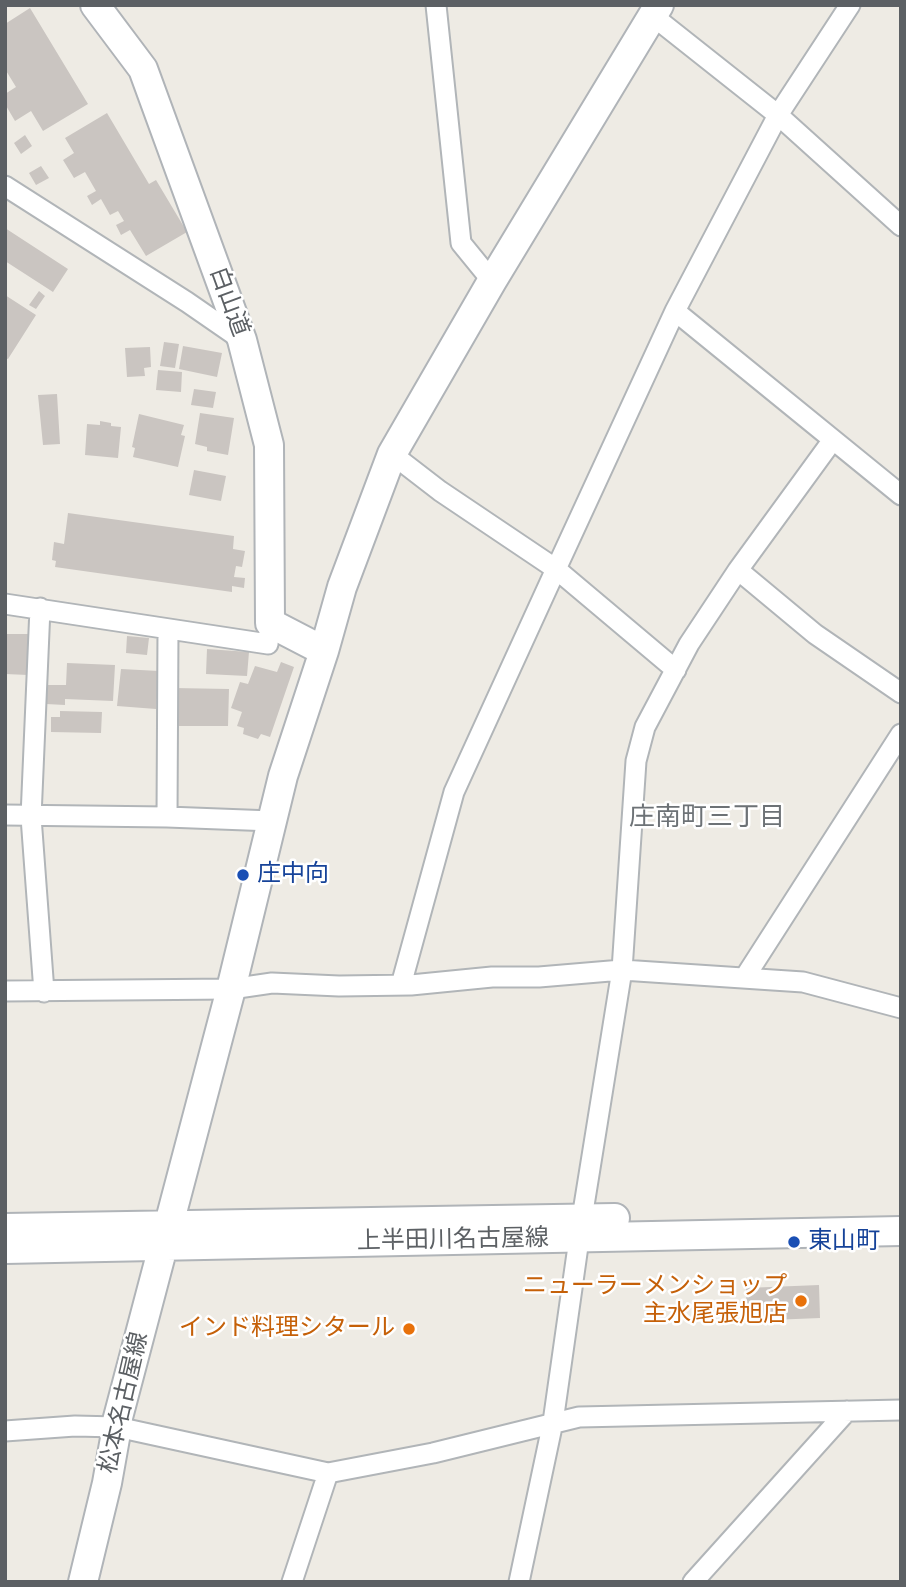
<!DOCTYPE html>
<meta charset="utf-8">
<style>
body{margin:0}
#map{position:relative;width:906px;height:1587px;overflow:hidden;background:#eeebe4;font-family:Jost,sans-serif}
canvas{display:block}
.frame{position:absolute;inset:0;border:7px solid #5c6064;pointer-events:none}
</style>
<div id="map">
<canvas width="906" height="1587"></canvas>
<div class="frame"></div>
</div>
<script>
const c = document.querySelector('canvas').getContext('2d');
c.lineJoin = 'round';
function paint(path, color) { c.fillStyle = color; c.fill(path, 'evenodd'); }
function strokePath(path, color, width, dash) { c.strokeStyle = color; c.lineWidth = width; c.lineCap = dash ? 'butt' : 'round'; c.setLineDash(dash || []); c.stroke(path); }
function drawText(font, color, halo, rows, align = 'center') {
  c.font = font + ' Jost,"Noto Sans JP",sans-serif'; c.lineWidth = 5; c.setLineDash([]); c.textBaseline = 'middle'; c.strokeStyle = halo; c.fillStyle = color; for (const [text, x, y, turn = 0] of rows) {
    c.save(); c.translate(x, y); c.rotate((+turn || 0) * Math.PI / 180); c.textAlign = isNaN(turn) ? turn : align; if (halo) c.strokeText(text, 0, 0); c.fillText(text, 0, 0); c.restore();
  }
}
paint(new Path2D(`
 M30 8 88 104 43 131 31 111 15 121 5 104V94L16 87 5 69V24Z
 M107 113 149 184 156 180 187 232 146 256 130 230 121 235 116 225 124 221 118 211 110 215 101 199 92 205 87 196 96 191 85 172 74 178 63 160 74 153 65 138Z
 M25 135 32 146 21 154 14 143Z
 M41 166 49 178 36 185 29 173Z
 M5 228 68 269 53 292 5 261Z
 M39 291 45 296 36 309 29 305Z
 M5 295 36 315 8 359 5 358Z
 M164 342 179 344 175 368 160 366Z
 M183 346 222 353 217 377 179 369Z
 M150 347 151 367 144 368 145 376 127 377 125 348Z
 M158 370 182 372 181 392 156 390Z
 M194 389 216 392 213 408 191 405Z
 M57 394 60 444 43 445 38 395Z
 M200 413 234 418 228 455 207 451V447L195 444Z
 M139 414 184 425 181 435 185 436 178 467 133 457 135 448 132 447Z
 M100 421 111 423V426L121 427 118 458 85 455 87 424 100 425Z
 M194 470 226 476 221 501 189 495Z
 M68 513 234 536 233 549 245 551 242 567 236 566 234 577 245 578 244 588 232 586V592L55 567 56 561 52 560 54 542 64 544Z
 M5 634H28V675L5 674Z
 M127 636 149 638 147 655 126 653Z
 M207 649 249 652 247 676 206 674Z
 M281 662 294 667 270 737 261 734 258 739 243 734 244 728 237 726 242 712 231 708 240 682 248 684 255 666 277 672Z
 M67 663 115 665 113 701 65 699V705L46 704 47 685H66Z
 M121 669 159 671 156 709 117 706Z
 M174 688 229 689 228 726H174Z
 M60 711 102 712 101 733 51 732V717H60Z
 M819 1285 820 1318 747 1321 746 1288Z`), '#cac5c1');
const street = new Path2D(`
 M436 5 461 243 492 281
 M653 16 778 115 901 226
 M5 186 187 302 242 340
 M675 311 901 495
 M392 454 440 491 556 569 676 670
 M738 570 815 634 901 693
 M5 604 268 644 270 623
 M40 608 31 817 44 992
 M5 815 167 817 272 821
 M167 817 168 629
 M745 977 901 734
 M401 985 454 792 556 569 675 311 778 115 850 5
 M5 991 231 989 272 983 339 986 411 985 492 977H539L622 970 803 982 901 1008
 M5 1431 75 1426 117 1427 328 1473 433 1453 579 1417 901 1410
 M292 1582 328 1473
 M519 1582 553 1422 582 1218 622 970 636 761 645 727 689 644 738 570 832 441
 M693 1582 847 1411`);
const secondary = new Path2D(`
 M95 5 143 69 242 340 269 445 270 623 324 651
 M5 1228 615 1218
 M5 1249 901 1231
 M83 1582 107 1483 117 1427 116 1425 231 989 283 776 324 651 342 587 392 454 492 281 659 5`);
strokePath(street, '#b1b5b8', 23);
strokePath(secondary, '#b0b4b8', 32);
strokePath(street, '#fff', 19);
strokePath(secondary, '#fff', 28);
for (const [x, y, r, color] of [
 [243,875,7,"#1a4fb4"],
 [794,1242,7,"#1a4fb4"],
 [801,1301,7,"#e8710a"],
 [409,1329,7,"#e8710a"]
]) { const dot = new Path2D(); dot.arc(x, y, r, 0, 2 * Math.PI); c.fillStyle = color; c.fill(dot); strokePath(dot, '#fff', 2.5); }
drawText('24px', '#5c6064', '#fff', [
 ["白山道",228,302,70],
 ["上半田川名古屋線",453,1241,-1],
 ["松本名古屋線",125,1403,-77]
]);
drawText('24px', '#164399', '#fff', [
 ["庄中向",257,875],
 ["東山町",808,1242]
], 'left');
drawText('24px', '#c56008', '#fff', [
 ["ニューラーメンショップ",787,1287],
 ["主水尾張旭店",787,1315],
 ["インド料理シタール",395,1329]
], 'right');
drawText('26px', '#6d7276', '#fff', [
 ["庄南町三丁目",707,819]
]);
</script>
